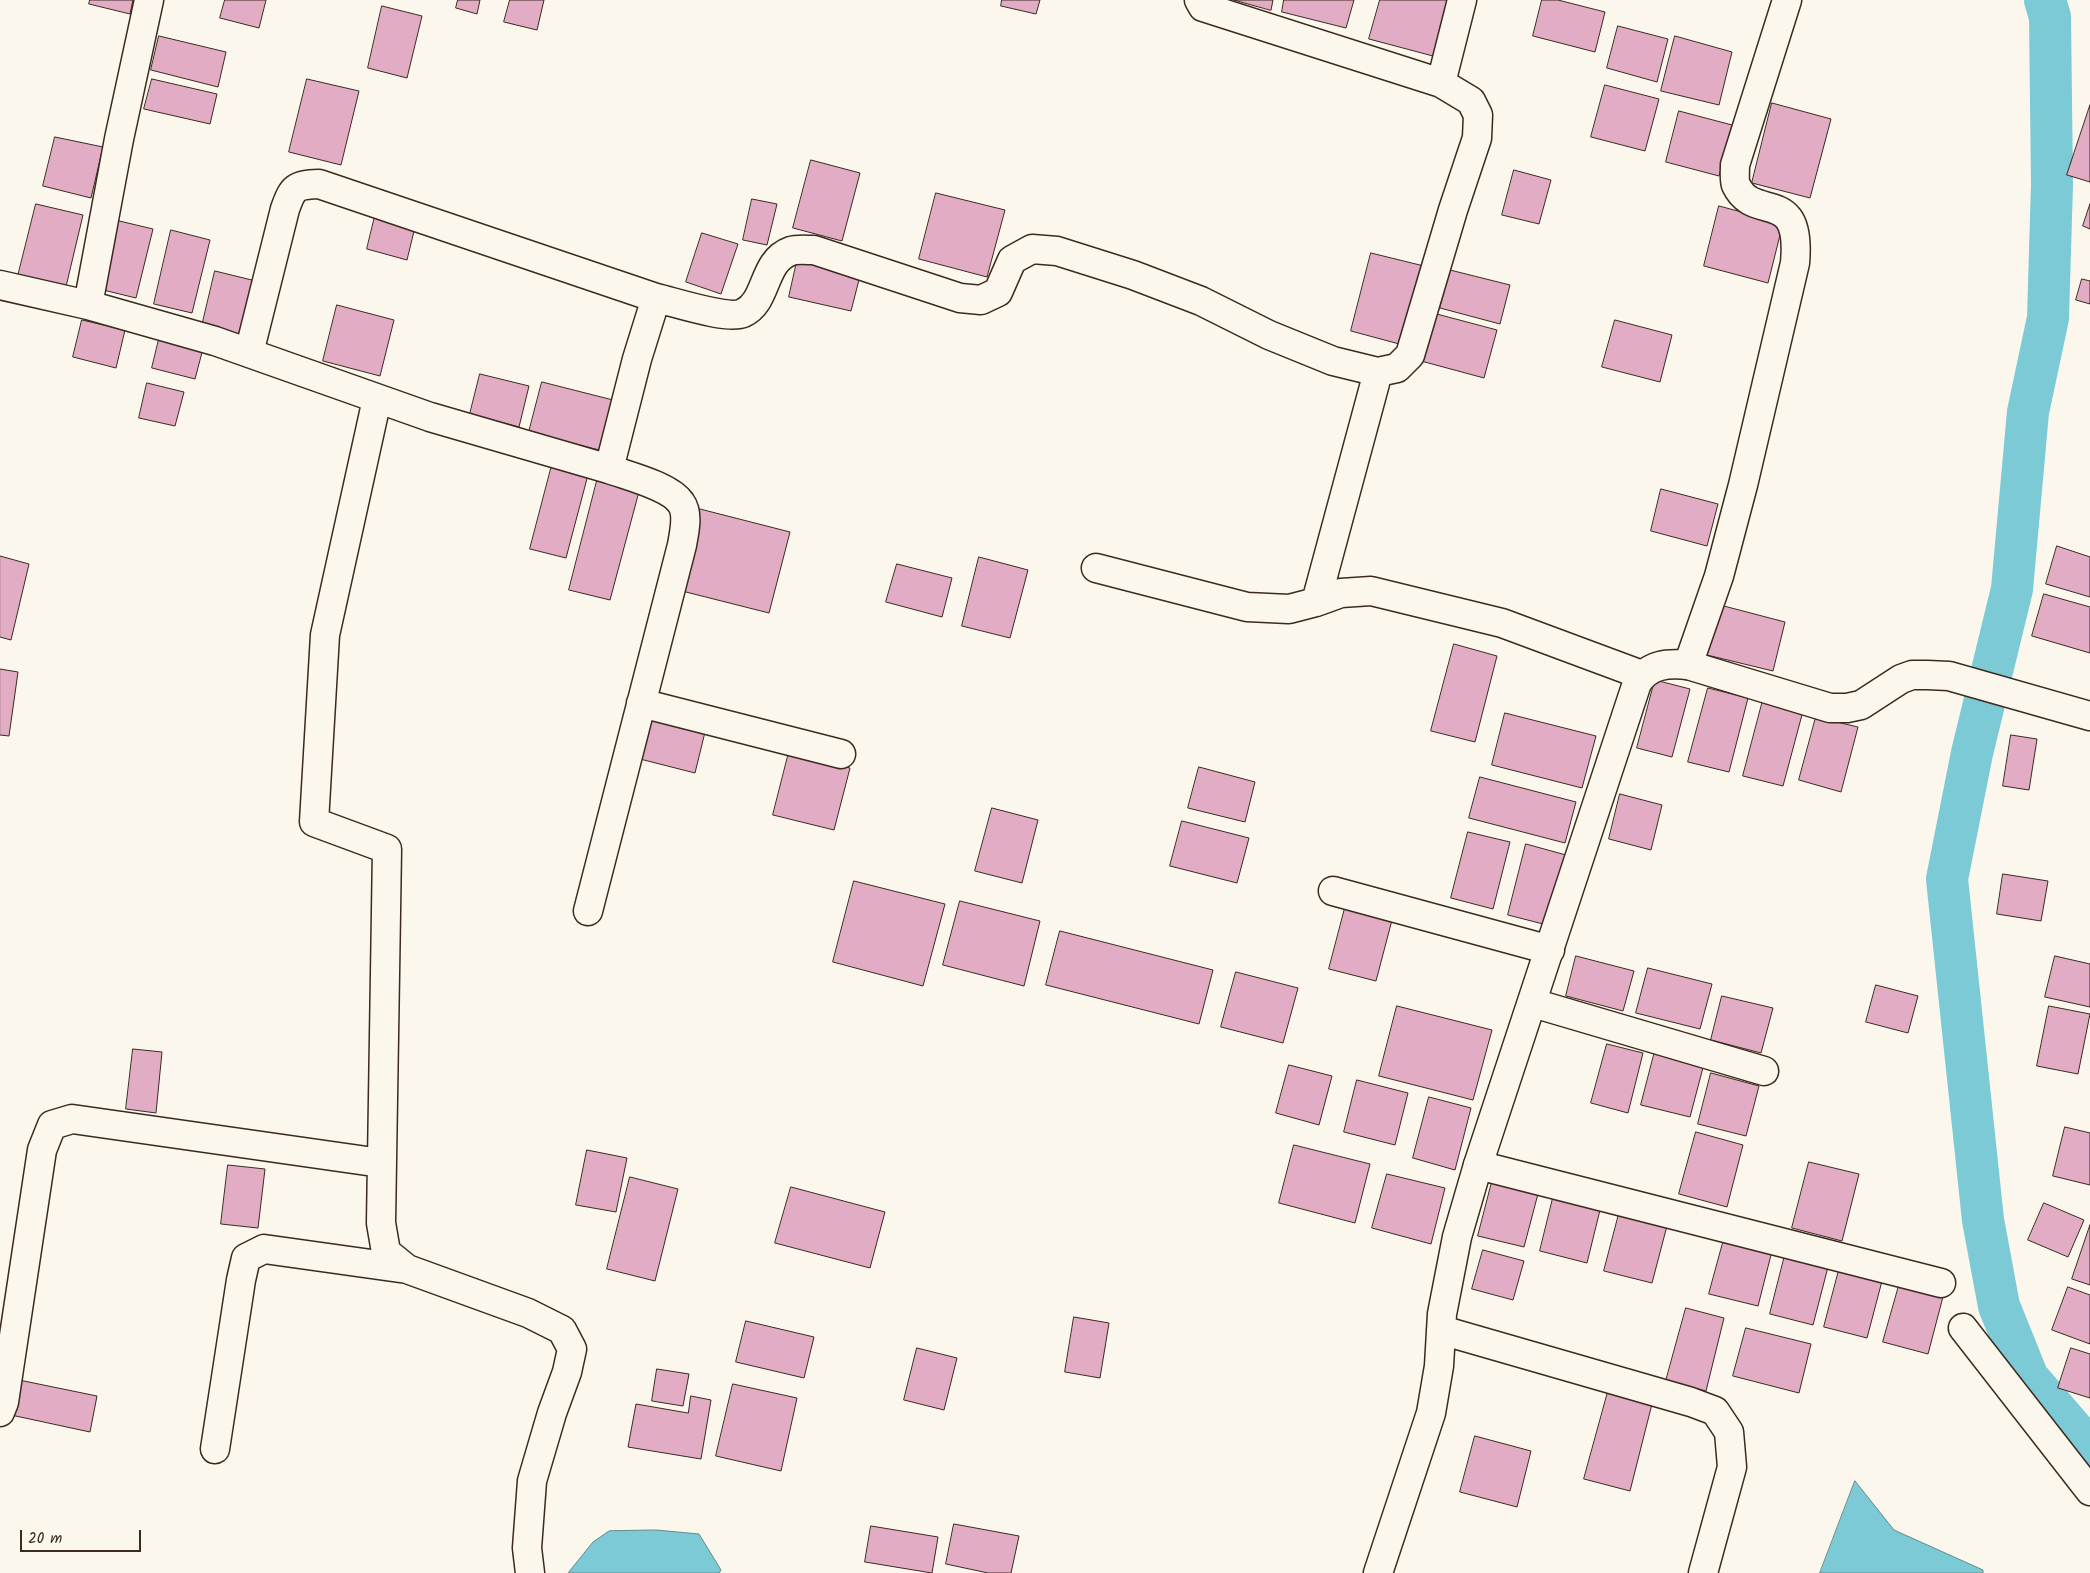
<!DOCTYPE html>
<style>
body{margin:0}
#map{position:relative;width:2090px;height:1573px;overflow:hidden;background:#fbf7ec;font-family:Kalam,sans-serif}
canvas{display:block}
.scale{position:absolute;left:20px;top:1530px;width:121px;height:22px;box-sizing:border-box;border:2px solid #3b2a1e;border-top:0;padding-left:6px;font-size:15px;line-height:18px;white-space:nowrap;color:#3b2a1e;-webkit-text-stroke:4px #fbf7ec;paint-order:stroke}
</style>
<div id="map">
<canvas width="2090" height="1573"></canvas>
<div class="scale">20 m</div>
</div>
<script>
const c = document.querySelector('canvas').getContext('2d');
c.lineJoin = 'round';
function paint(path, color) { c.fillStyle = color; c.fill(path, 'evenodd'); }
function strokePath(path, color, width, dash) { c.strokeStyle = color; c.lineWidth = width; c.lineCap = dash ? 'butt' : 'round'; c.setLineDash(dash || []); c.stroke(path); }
const water = new Path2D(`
 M1855 1481 1894 1530 1983 1570V1573H1820Z
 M656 1530 699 1534 721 1570 719 1573H568L593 1542 609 1531Z`);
paint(water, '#7bcad6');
strokePath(water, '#618a8c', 1);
strokePath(new Path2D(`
 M2045 0 2050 17 2052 184 2048 318 2028 412 2012 589 1972 753 1947 879 1983 1220 1999 1306 2028 1378 2090 1450`), '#7bcad6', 42);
const building = new Path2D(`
 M90 0H133L130 14 89 4Z
 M225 0H266L259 28 220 18Z
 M458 0H480L477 14 456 8Z
 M510 0H544L537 30 504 22Z
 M1002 0H1040L1036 14 1001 6Z
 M1234 0H1273L1271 10Z
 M1284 0H1354L1346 28 1282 12Z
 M1380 0H1448L1433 56 1369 39Z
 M1542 0H1558L1605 12 1595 52 1533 36Z
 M382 6 422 16 407 78 368 68Z
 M1618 26 1668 39 1657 82 1607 68Z
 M159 36 226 52 218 87 151 70Z
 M1675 36 1732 52 1719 105 1661 91Z
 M152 79 217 94 210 124 144 109Z
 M307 79 359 91 341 165 289 152Z
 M1605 85 1659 99 1645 151 1591 137Z
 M1772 103 1831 119 1810 198 1752 183Z
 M2090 105V182L2067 175Z
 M1679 111 1732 125 1719 176 1666 162Z
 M55 137 103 147 91 198 43 186Z
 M811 160 860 173 842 241 793 228Z
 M1514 170 1551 180 1539 224 1502 215Z
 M936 193 1005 210 987 277 919 259Z
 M752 199 777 204 767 245 743 240Z
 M36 204 83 215 64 295 16 284Z
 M2090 204V229L2083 226Z
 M1719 206 1783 223 1768 283 1704 266Z
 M375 216 415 227 407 260 367 249Z
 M111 219 153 229 136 298 95 288Z
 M171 230 210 240 192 313 154 304Z
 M702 233 738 244 721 294 686 282Z
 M1371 253 1424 266 1403 345 1351 331Z
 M798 257 861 272 851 311 789 297Z
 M1450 270 1510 285 1500 324 1440 308Z
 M215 271 260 282 247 337 202 326Z
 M2082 279 2090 281V304L2076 300Z
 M337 305 394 320 380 376 323 361Z
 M1433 313 1497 330 1484 378 1421 361Z
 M82 320 125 330 116 368 73 357Z
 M1615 320 1672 335 1660 382 1602 367Z
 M161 331 205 341 195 379 152 368Z
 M480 374 529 386 519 427 470 414Z
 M542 382 613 400 599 450 529 432Z
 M147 383 184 392 175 426 139 418Z
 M553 461 589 471 566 558 530 549Z
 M599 473 641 484 610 600 569 590Z
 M1661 489 1718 504 1707 546 1651 531Z
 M700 509 790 532 769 613 678 590Z
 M2057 546 2090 557V597L2046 584Z
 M0 556 29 564 11 640 0 637Z
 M979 557 1028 570 1010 638 962 626Z
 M897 564 952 578 942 617 886 602Z
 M2044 594 2090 607V653L2032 636Z
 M1720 605 1785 622 1773 671 1707 655Z
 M1454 644 1497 656 1475 742 1431 731Z
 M0 669 18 672 9 736 0 735Z
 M1655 680 1690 689 1672 757 1637 748Z
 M1708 688 1748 698 1729 772 1688 762Z
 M1763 700 1803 711 1783 786 1743 776Z
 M1505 713 1596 736 1582 788 1492 765Z
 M652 714 706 728 695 773 640 759Z
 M1816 717 1858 727 1841 792 1799 780Z
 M2011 735 2037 739 2029 790 2003 786Z
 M789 752 850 768 834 830 773 815Z
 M1199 767 1255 782 1245 822 1188 808Z
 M1480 777 1576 802 1565 843 1469 818Z
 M1620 794 1662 805 1651 850 1609 839Z
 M992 808 1038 820 1022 883 975 871Z
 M1182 821 1249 838 1237 883 1170 866Z
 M1468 832 1510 842 1493 909 1451 898Z
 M1526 844 1566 855 1547 925 1508 915Z
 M2003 874 2048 881 2041 921 1997 914Z
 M854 881 945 904 923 986 833 962Z
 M960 901 1040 921 1024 986 943 965Z
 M1345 908 1392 920 1376 981 1329 969Z
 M1060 931 1213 970 1199 1024 1046 985Z
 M1576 956 1634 971 1623 1011 1566 996Z
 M2055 956 2090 964V1007L2045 997Z
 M1648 968 1712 984 1700 1029 1636 1013Z
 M1236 972 1298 988 1283 1043 1221 1027Z
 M1876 985 1918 996 1908 1033 1866 1022Z
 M1722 996 1773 1008 1761 1053 1711 1040Z
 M1397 1006 1492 1030 1473 1100 1379 1076Z
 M2049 1006 2090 1014 2078 1074 2037 1066Z
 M1607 1044 1643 1053 1628 1113 1591 1103Z
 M1656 1047 1705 1060 1690 1117 1641 1105Z
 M133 1049 162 1052 156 1113 126 1109Z
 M1289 1065 1332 1076 1319 1125 1276 1113Z
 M1711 1073 1759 1086 1746 1136 1698 1124Z
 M1357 1080 1408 1093 1395 1145 1344 1132Z
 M1429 1097 1471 1108 1455 1170 1413 1158Z
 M2065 1127 2090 1133V1185L2053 1176Z
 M1696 1132 1743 1145 1727 1207 1679 1194Z
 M1294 1145 1370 1164 1355 1223 1279 1203Z
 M587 1150 627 1158 616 1212 576 1205Z
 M1809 1162 1859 1174 1842 1241 1792 1228Z
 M228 1165 265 1169 258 1228 221 1224Z
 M1387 1174 1445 1188 1431 1244 1372 1228Z
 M630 1177 678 1189 655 1281 607 1269Z
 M1493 1178 1539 1190 1524 1247 1478 1236Z
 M791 1187 885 1212 870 1268 775 1243Z
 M1554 1194 1601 1206 1587 1263 1540 1251Z
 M2044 1203 2084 1220 2068 1257 2028 1240Z
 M1620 1210 1668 1222 1652 1283 1604 1271Z
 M2090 1225V1285L2072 1279Z
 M1724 1239 1772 1251 1758 1306 1709 1294Z
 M1483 1250 1524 1261 1513 1300 1472 1289Z
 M1786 1251 1829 1263 1813 1325 1770 1314Z
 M1839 1270 1882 1281 1867 1338 1824 1327Z
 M1900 1282 1944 1293 1928 1354 1883 1342Z
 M2068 1287 2090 1295V1344L2052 1330Z
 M1686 1308 1724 1318 1706 1391 1666 1381Z
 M1074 1317 1109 1323 1100 1378 1065 1372Z
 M746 1321 814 1337 804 1378 736 1362Z
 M1746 1328 1811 1344 1799 1393 1733 1376Z
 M917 1348 957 1358 944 1410 904 1400Z
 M2071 1348 2090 1354V1398L2058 1388Z
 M657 1369 689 1374 683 1406 652 1401Z
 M19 1380 97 1396 90 1432 11 1415Z
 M733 1384 797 1398 781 1471 716 1456Z
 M1609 1388 1653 1400 1630 1491 1584 1479Z
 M691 1396 711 1400 701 1459 628 1447 636 1404 688 1413Z
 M1475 1436 1531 1451 1517 1507 1460 1492Z
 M954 1524 1019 1536 1011 1573H988L946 1564Z
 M871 1526 938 1537 932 1573 865 1562Z`);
paint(building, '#e2acc4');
strokePath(building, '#3b2a1e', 1);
const minor = new Path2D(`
 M1199 0 1203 7 1441 83
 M0 285 88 305 215 341 430 417 609 469 637 359 656 298C674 302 728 320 743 313 768 302 762 261 791 251 797 249 807 250 814 250L960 298 981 300 998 292 1012 260 1032 249 1057 251 1133 275 1201 301 1269 335 1333 361 1378 372 1397 368 1410 355 1453 210 1477 138 1478 115 1471 101 1441 83 1462 0
 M88 305 119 139 149 0
 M249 353 285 209C293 187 295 185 319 184L656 298
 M377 399 325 635 314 822 387 849 381 1223 386 1252 407 1269 528 1313 562 1330 572 1349 567 1372 552 1413 532 1481 527 1548 530 1573
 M1096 568 1247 607 1289 609 1316 602 1341 593 1371 591 1502 623 1642 675
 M1316 602 1378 372
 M1688 665 1719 576 1743 485 1795 263C1802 184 1754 224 1736 185 1734 180 1735 171 1735 165L1787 0
 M641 703 841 754
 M1333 891 1550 950
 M588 911 682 545C684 533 689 514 681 503 670 486 628 476 609 469
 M1533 1003 1764 1071
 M1478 1165 1941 1283
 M1963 1328 2090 1491
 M0 1412 4 1402 42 1150 52 1125 72 1119 381 1163
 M215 1449 241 1280 246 1258 264 1249 407 1269`);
const tertiary = new Path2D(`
 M1441 1330 1691 1402 1715 1411 1729 1432 1732 1467 1703 1573
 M1378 1573 1431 1413 1439 1366 1442 1314 1457 1237 1478 1165 1637 683C1649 664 1668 663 1688 665L1830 708H1847L1861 705 1901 679 1912 675H1927L1949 676 2090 716`);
strokePath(minor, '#3b2a1e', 31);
strokePath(tertiary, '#3b2a1e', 31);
strokePath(minor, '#fbf7ec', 28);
strokePath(tertiary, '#fbf7ec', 28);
</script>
